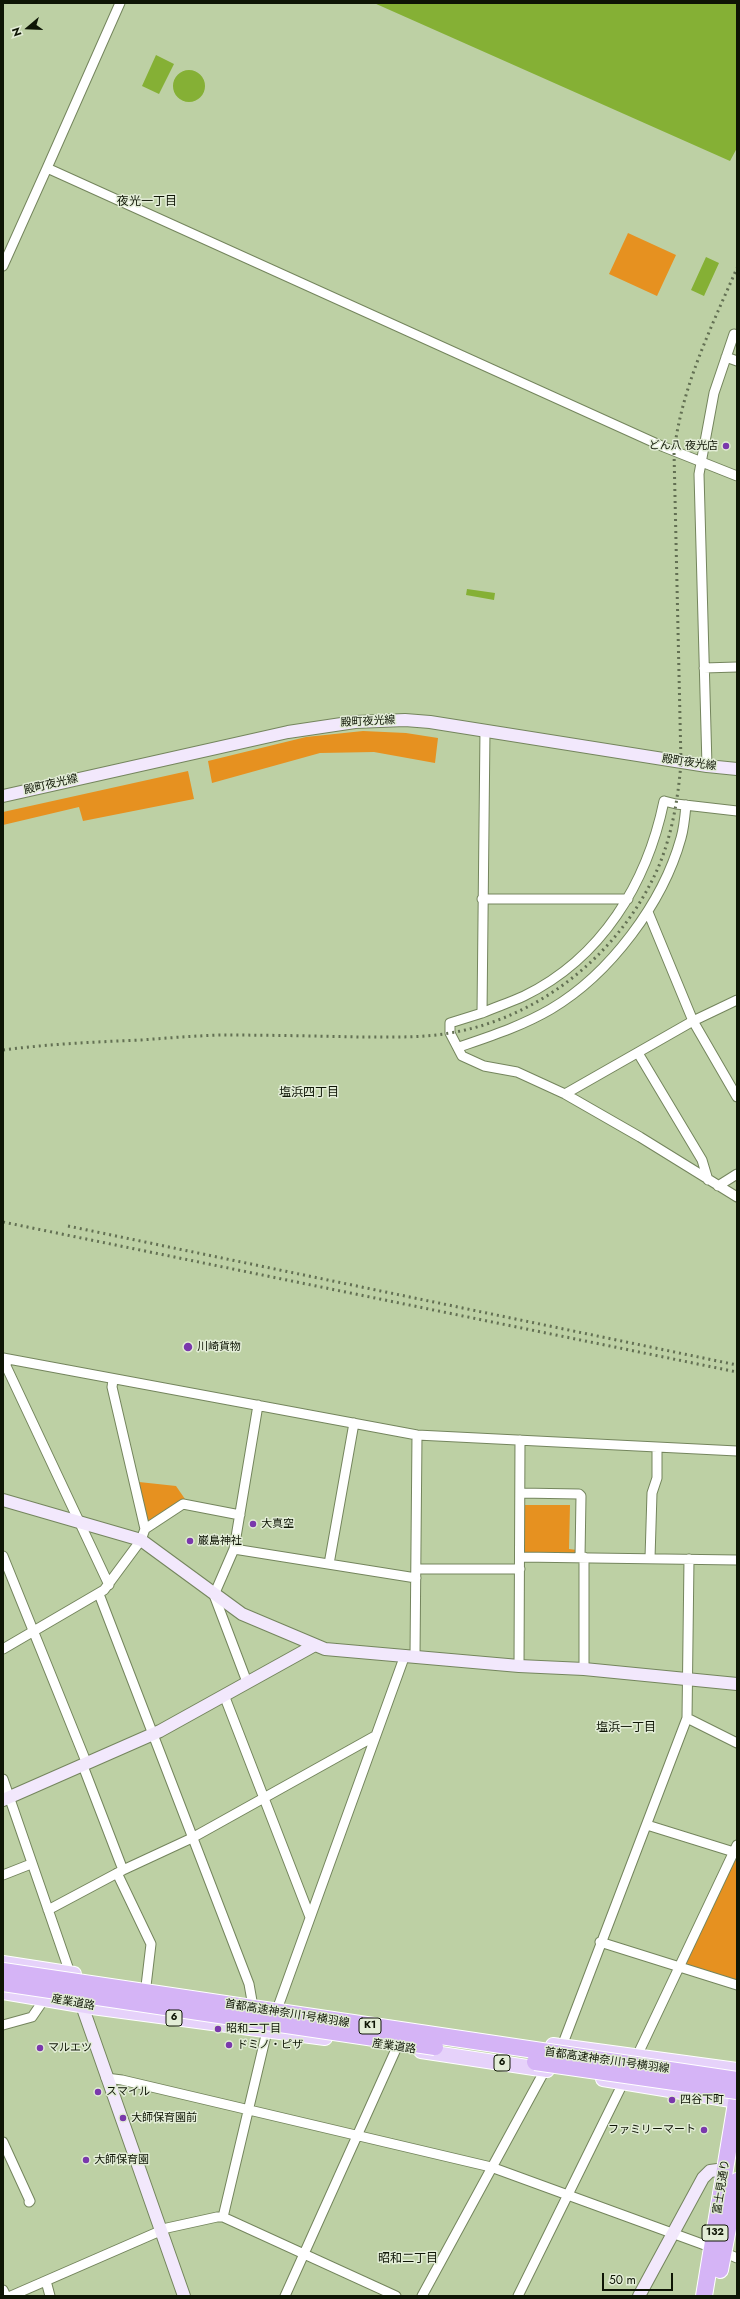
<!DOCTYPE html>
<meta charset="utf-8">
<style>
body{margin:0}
#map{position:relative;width:740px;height:2299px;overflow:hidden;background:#bdd0a4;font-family:Jost,sans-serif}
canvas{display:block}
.frame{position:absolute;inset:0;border:4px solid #0e1505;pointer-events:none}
.north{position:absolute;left:8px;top:8px;width:40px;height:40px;-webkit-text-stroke:3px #e3edd7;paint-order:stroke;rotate:251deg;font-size:11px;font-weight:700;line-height:16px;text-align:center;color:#0e1505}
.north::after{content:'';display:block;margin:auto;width:14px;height:18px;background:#0e1505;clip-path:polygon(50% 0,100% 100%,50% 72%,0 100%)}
.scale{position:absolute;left:602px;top:2273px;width:71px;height:18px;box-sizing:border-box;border:2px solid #0e1505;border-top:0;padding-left:5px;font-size:12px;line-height:14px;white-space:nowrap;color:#0e1505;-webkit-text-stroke:3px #e3edd7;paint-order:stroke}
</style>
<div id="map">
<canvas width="740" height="2299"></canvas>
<div class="frame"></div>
<div class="north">N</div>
<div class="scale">50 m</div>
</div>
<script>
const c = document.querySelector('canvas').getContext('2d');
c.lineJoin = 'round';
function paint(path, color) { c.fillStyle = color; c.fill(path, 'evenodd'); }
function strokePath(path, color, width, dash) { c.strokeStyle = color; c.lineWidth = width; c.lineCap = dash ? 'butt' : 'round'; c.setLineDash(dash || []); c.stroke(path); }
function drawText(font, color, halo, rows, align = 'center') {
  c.font = font + ' Jost,"Noto Sans JP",sans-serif'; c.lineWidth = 3; c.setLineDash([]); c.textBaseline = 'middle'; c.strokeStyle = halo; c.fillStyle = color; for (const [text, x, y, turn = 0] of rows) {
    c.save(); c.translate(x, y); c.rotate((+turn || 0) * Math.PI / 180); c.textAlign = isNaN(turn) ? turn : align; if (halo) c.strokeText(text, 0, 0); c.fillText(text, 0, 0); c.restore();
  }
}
paint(new Path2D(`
 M628 233 676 255 657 296 609 274Z
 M363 731 406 733 438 738 435 763 374 752 320 753 212 783 208 761 306 737Z
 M188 771 194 799 83 821 79 807 3 825V812Z
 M139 1482 176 1486 185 1499 151 1522H147Z
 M523 1505H570L569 1549 577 1550 576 1552 574 1554H527L522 1549Z
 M735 1860H737V1981L688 1966 686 1961Z`), '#e69120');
paint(new Path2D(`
 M374 3H737V148L730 161Z
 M156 55 174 64 159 94 142 86Z
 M173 86a16 16 0 1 1 32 0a16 16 0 1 1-32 0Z
 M706 257 719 263 704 296 691 290Z
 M467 589 495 593 494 600 466 595Z`), '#85b035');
const street = new Path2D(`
 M47 168 120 3
 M3 266 47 168 664 447 737 476
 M726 357 737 361
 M704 668 737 667
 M485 730 482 1013 450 1023V1033L462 1056 484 1066 517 1072 565 1094 640 1137 737 1197
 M707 766 699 474 714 393 734 334
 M482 899H628
 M648 912 693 1021 737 1097
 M482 1013C496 1007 511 1002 524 996 602 958 647 883 664 801L676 804 737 811
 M459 1047C491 1036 522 1026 551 1009 610 974 663 903 681 838 684 828 685 816 686 805
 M638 1053 702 1160 708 1180
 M565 1094 693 1021 737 1000
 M718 1186 737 1174
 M3 1358 417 1435 737 1451
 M7 1359 6 1366 109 1585
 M520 1493 579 1494 581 1496 580 1557
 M145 1529 183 1504 240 1515
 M234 1549 416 1578
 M3 1556 87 1764
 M520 1557 737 1560
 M584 1557V1669
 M650 1558 652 1493 657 1478V1447
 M329 1564 354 1423
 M416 1569H520
 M99 1594 249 1984 252 2001
 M3 1649 104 1590 141 1540 145 1529 112 1387 113 1380
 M415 1656 417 1435
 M519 1666 520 1440
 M247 1682 214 1595 234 1549 258 1405
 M224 1695 310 1917
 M687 1718 737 1743
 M83 1766 123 1870
 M3 1779 70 1973
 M647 1825 737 1853
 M117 1873 151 1944 146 1986
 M3 1875 31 1864
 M48 1910 123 1870 192 1838 375 1736
 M600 1942 737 1985
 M279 2004 405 1655
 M3 2025 32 2017 45 1998
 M562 2046 687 1718 689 1559
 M637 2056 737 1845
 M106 2078 122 2080 491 2167 713 2248
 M3 2142 30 2201 29 2202
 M223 2217 267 2031
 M723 2252 737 2258
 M46 2281 50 2296
 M3 2290 6 2296
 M11 2296 167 2228 217 2217H223L396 2296
 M285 2296 397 2047
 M422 2296 545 2070
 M518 2296 623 2083`);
const secondary = new Path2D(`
 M3 796 288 732 355 722 405 720 430 722 707 766 737 769
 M3 1500 141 1540 242 1614 325 1649 519 1666 584 1669 737 1684
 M3 1800 160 1731 315 1645
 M79 1997 184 2296
 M639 2296 703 2178 710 2171 725 2169`);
const primary = new Path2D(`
 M3 1963 74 1974
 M3 1992 92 2007 325 2038
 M553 2045 737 2070
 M421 2051 547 2070
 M603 2079 737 2101`);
const highway = new Path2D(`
 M720 2270 737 2181
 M704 2296 737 2097`);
strokePath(street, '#74855d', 11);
strokePath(secondary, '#74855d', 14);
strokePath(primary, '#fff', 16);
strokePath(highway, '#fff', 18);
strokePath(street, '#fff', 9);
strokePath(secondary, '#f2e8fc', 12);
strokePath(primary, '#e6d2fa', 14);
strokePath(highway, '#d5b4f6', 16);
strokePath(new Path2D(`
 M3 1050C49 1044 94 1042 141 1040 167 1038 193 1036 220 1035 267 1035 315 1036 362 1037 391 1037 421 1038 450 1033 541 1018 621 952 658 868 672 835 678 799 681 763L674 452C682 386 711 328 737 268
 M3 1222 737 1372
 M68 1226 737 1365`), '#637053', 3, [2, 4]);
const highwayBridge = new Path2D(`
 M3 1971 737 2080
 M3 1983 435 2047
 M535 2062 737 2091`);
strokePath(highwayBridge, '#fff', 18, []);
strokePath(highwayBridge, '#d5b4f6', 16);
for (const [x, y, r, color] of [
 [726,446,4,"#7a38ac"],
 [188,1347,5,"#7a38ac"],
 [253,1524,4,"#7a38ac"],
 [190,1541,4,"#7a38ac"],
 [218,2029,4,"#7a38ac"],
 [229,2045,4,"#7a38ac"],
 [40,2048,4,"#7a38ac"],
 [98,2092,4,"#7a38ac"],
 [672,2100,4,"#7a38ac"],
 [123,2118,4,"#7a38ac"],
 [704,2130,4,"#7a38ac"],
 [86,2160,4,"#7a38ac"]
]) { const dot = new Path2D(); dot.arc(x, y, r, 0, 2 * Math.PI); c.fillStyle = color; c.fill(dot); strokePath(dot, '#e3edd7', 1.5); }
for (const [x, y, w] of [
 [174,2018,16],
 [370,2026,22],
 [502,2063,16],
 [715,2233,26]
]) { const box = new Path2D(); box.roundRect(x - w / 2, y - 8, w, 16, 3); c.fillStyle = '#e3edd7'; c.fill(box); strokePath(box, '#0e1505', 1); }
drawText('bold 10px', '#0e1505', null, [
 ["6",174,2018],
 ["K1",370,2026],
 ["6",502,2063],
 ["132",715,2233]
]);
drawText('11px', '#0e1505', '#e3edd7', [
 ["どん八 夜光店",718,446,"right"],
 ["川崎貨物",197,1347],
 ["大真空",261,1524],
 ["巌島神社",198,1541],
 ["昭和二丁目",226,2029],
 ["ドミノ・ピザ",237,2045],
 ["マルエツ",48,2048],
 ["スマイル",106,2092],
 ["四谷下町",680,2100],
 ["大師保育園前",131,2118],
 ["ファミリーマート",696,2130,"right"],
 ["大師保育園",94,2160]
], 'left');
drawText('11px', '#0e1505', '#e3edd7', [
 ["殿町夜光線",368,722,-3],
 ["殿町夜光線",689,763,8],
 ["殿町夜光線",51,785,-13],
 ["産業道路",73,2003,10],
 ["首都高速神奈川1号横羽線",287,2014,9],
 ["産業道路",394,2047,8],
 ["首都高速神奈川1号横羽線",607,2061,8],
 ["富士見通り",722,2187,-81]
]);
drawText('12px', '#0e1505', '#e3edd7', [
 ["夜光一丁目",147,202],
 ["塩浜四丁目",309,1093],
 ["塩浜一丁目",626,1728],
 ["昭和二丁目",408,2259]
]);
</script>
